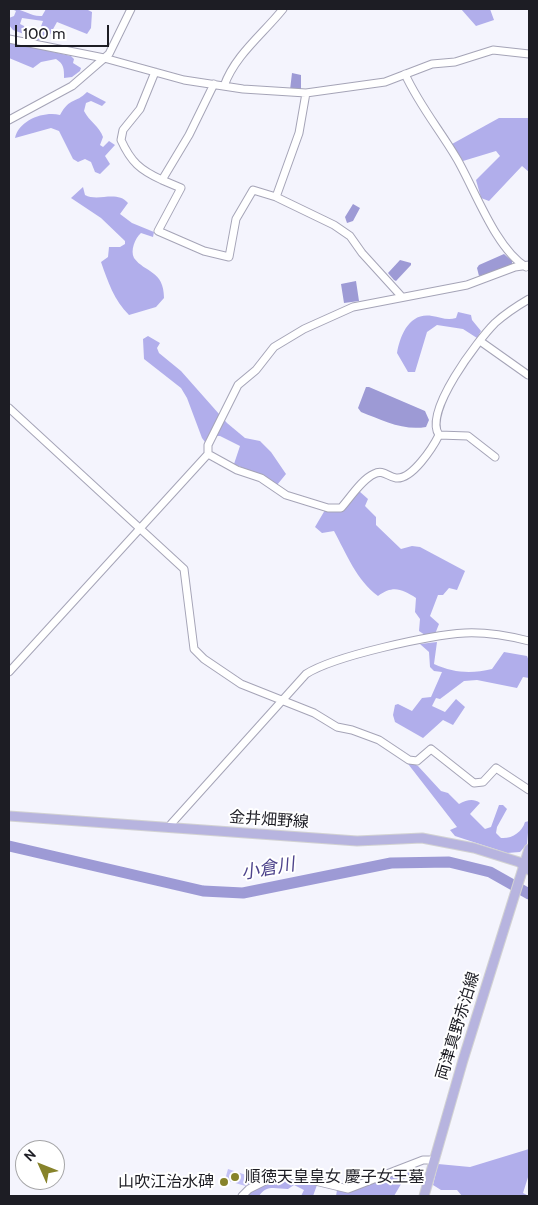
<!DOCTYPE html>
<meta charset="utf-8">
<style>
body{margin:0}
#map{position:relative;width:538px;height:1205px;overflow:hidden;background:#f4f4fd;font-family:Cabin,sans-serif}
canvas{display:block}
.frame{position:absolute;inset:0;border:10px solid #1d1d24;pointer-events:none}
.north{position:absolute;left:15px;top:1140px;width:50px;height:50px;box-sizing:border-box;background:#fff;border:1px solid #a5a5a7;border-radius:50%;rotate:314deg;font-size:14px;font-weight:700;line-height:20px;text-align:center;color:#1d1d24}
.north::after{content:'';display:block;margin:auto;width:18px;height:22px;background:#87832b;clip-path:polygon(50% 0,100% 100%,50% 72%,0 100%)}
.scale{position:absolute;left:15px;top:25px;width:94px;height:22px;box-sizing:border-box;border:2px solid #1d1d24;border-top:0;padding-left:6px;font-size:15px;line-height:18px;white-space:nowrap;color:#1d1d24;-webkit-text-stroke:4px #fff;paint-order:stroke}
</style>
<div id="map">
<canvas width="538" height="1205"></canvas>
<div class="frame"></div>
<div class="north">N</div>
<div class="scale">100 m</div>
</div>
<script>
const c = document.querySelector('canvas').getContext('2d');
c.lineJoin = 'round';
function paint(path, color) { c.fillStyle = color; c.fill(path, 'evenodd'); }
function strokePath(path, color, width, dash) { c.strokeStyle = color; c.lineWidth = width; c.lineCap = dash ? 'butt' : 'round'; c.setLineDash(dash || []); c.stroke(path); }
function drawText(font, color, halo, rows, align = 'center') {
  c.font = font + ' Cabin,"Noto Sans JP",sans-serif'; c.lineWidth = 4; c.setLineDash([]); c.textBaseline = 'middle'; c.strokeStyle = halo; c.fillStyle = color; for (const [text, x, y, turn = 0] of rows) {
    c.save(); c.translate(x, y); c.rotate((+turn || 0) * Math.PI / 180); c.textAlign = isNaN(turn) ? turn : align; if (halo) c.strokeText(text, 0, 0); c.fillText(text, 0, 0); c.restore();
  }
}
paint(new Path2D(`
 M228 1169 252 1177 249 1187 225 1180Z`), '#c3c1f6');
paint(new Path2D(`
 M12 9C24 9 31 17 42 16L46 9H86L92 12 91 28 87 34 57 22 47 40H36L43 21 22 18 20 24 28 28 24 34 13 30 9 25V18L14 16 16 11Z
 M461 9H490L494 20 476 26Z
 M9 42 71 56 74 59 73 63 81 68 80 71 72 77 64 78C64 69 64 64 56 59L41 62 33 68 9 58Z
 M87 92 106 102 102 106 91 101 86 103 84 111C89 121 100 127 103 137L100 145 103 147 109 141 115 145 105 156 110 164 100 174 95 172 91 162 85 159 78 162 73 159 59 131 51 128 15 138C19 120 44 111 60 115 70 97 75 104 87 92Z
 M499 118H529V172L522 166 489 201 481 198 476 180 500 156 496 151 463 161 452 144Z
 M83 187 85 195C98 202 117 190 128 203L120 214 132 223 154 232 153 237 141 233C135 238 130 251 134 258 145 273 164 270 164 298L156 307 129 315C114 300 108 282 101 262L108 257 109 247H120L125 244V241L101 218 71 198Z
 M458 312 471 315 472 320 481 331 477 338 463 329 437 325 427 332 415 372H408L397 353C400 336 409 312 432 316 440 317 447 321 456 318Z
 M148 336 160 343 157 348 159 353 181 371 227 423 245 438 260 441 271 452 286 474 277 485 266 478 234 464 240 446 220 436H209L205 442 202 438 187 398 181 388 144 359 143 339Z
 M359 491 368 499 365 506 376 517V525L401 549 412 546 420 547 465 571 457 590 449 588 443 595H438L430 616 439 624 435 634 425 635 419 631 420 619 415 612 416 598C402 589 393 585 378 596 357 581 346 553 334 531L322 533 315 527 325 510 340 511Z
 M437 642 434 664C454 673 471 674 492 669L504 652 527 656 529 661V678L523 677 517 688 477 680 464 681 440 699 436 698 432 706 445 712 456 699 465 707 453 725 443 720 423 738 395 722 393 715 395 705 398 704 412 711 422 698 431 697 442 672 434 671 430 667 429 652 420 644Z
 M405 760 418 766 441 791 448 793 459 804C467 800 473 798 480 803L470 814 485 829 491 827 499 805H503L507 809 497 827 496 833 501 838C512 839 522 832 525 822L529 821 527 844 520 852 507 853 455 836 450 830 457 827Z
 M529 1149V1174L523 1193 529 1196H462L457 1190H441L433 1185 438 1164 470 1167Z
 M413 1168 414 1172 404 1179 394 1196H336L337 1190 349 1191Z
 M288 1178 317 1185 313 1196H301L304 1190 294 1185 288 1189C276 1189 267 1184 259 1196H246C256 1184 273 1181 288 1178Z`), '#b1aeeb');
paint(new Path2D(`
 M292 73 301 75V90H290Z
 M353 204 360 208 353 221 347 223 345 217Z
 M504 254 512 261V266L479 276 477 268 479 265Z
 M400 260 411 263V265L396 281 394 280 388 273Z
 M356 281 359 301 344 303 341 284Z
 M366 387H369L425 411 429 420 426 427C403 431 382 420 361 412L358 408Z`), '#9d9ad5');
strokePath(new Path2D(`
 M9 846 203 891 243 893 391 863 449 862 490 872 529 894`), '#9d9ad5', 11);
const minor = new Path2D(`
 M9 39 104 58 184 80 243 89 306 93 385 82 432 64 455 62 493 50 529 54
 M155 72 140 109 123 130 121 140C131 162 140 170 162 180
 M405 74C419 105 440 130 457 159 475 190 496 249 526 267
 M214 84 189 135 162 180 181 188 158 231 204 251 229 257 236 219 253 190 276 197
 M224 86C235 55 263 34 283 9
 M306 93 299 133 276 197 334 225 350 236 362 253 402 297
 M9 120 72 86 109 54 131 9
 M480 341 528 375
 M9 408 184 569 194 649 204 659 241 684 314 713 337 727 352 730 379 740 409 760 417 761 431 749 474 783 483 782 496 768 529 790
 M439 435 468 436 495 457
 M208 454 237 470 261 478 286 495 328 508H341C350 498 362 479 374 474 383 469 388 477 396 478 412 480 433 447 439 435 423 412 478 340 495 323 506 313 517 306 529 299
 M208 454V445L238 385 256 370 274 347 304 329 353 307 467 285 515 267 529 265
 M9 672 208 454
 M171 827V824L306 674C334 656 430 635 465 633 486 632 509 636 529 641
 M242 1196 249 1189 267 1180 286 1174 348 1189 423 1160H433`);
const major = new Path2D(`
 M9 816 357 841 422 838 474 848 519 862 529 870
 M424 1196 463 1060 529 849`);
strokePath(minor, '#a5a4b7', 9);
strokePath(major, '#d2d2d3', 11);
strokePath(minor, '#fff', 7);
strokePath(major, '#b7b4df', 9);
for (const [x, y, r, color] of [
 [235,1177,5,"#87832b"],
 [224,1182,5,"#87832b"]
]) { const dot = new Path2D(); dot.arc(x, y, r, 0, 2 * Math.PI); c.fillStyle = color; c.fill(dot); strokePath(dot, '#fff', 2); }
drawText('16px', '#1d1d24', '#fff', [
 ["金井畑野線",269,820,4],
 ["両津真野赤泊線",458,1026,-73]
]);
drawText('16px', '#1d1d24', '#fff', [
 ["順徳天皇皇女 慶子女王墓",245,1177],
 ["山吹江治水碑",214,1182,"right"]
], 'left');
drawText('italic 18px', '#4d438b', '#fff', [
 ["小倉川",268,869,-10]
]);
</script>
